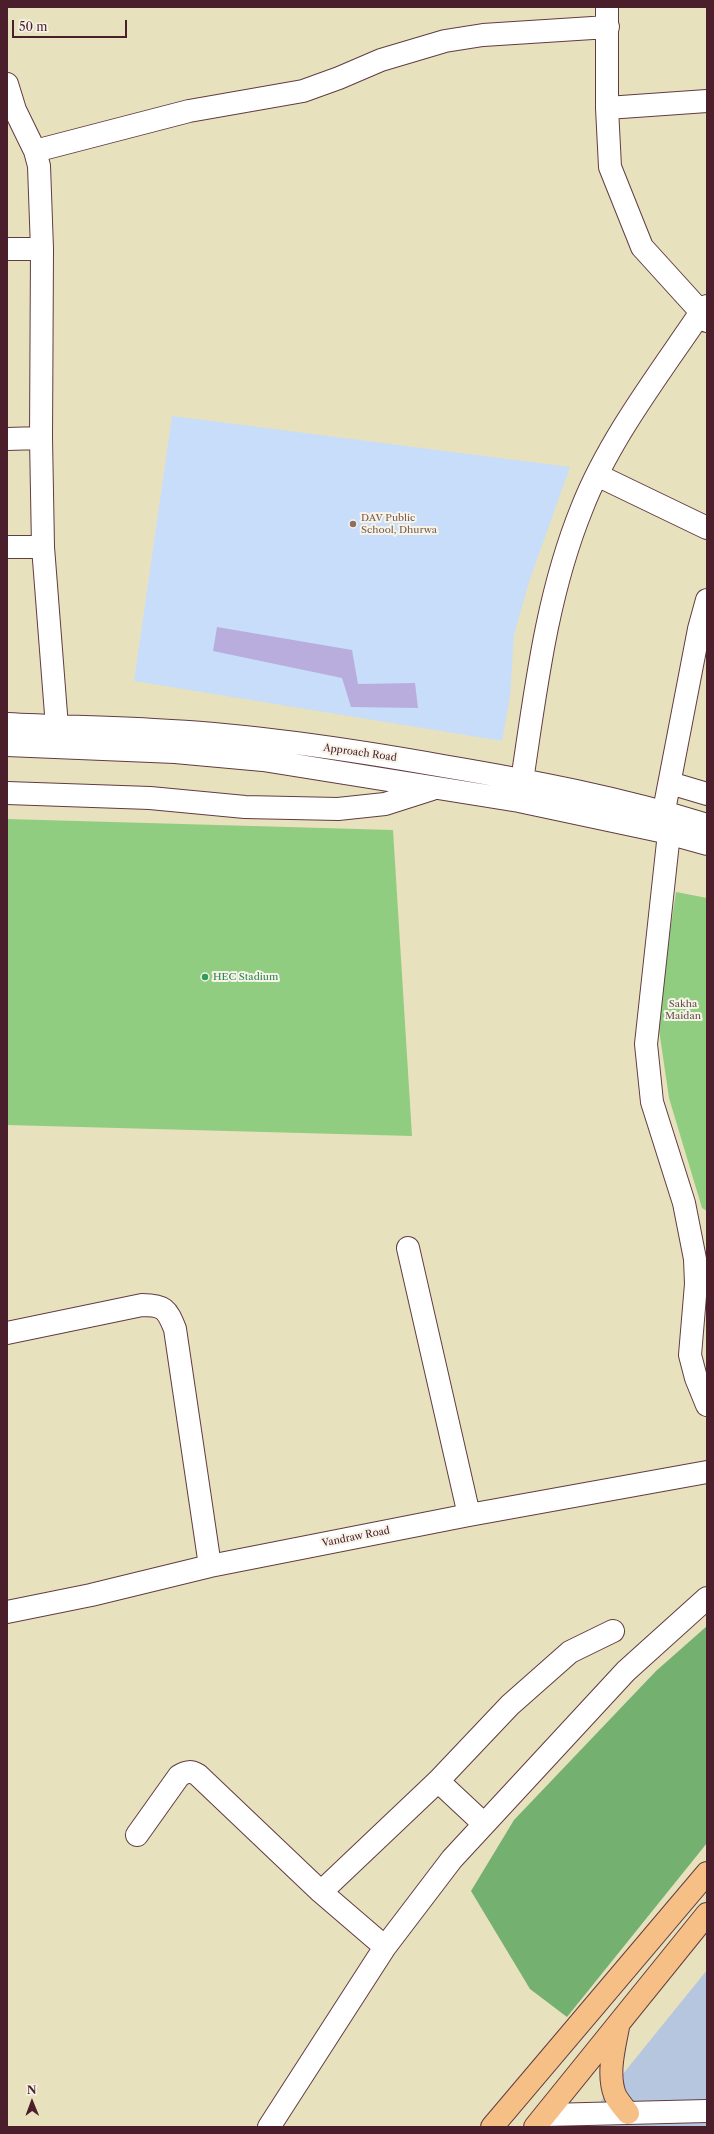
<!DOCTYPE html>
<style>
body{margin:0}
#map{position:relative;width:714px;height:2134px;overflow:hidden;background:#e8e1bd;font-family:"Libre Caslon Text",serif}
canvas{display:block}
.frame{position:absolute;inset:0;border:8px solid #4a1f2b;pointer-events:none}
.north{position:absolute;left:12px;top:2082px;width:40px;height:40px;-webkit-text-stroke:3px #f7f3e8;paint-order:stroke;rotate:359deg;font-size:11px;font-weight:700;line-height:16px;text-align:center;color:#4a1f2b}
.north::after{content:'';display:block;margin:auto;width:14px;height:18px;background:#4a1f2b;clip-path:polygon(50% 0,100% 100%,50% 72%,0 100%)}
.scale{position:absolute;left:12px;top:20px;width:115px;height:18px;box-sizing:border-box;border:2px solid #4a1f2b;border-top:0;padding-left:5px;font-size:12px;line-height:14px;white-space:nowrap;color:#4a1f2b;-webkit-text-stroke:3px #f7f3e8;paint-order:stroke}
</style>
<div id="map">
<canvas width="714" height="2134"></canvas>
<div class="frame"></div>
<div class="north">N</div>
<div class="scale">50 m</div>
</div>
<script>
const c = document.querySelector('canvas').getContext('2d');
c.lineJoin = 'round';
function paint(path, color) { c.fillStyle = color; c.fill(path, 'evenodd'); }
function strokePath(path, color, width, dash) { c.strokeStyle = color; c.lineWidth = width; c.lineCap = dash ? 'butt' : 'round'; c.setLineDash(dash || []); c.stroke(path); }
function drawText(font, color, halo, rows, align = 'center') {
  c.font = font + ' "Libre Caslon Text",serif'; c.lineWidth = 4; c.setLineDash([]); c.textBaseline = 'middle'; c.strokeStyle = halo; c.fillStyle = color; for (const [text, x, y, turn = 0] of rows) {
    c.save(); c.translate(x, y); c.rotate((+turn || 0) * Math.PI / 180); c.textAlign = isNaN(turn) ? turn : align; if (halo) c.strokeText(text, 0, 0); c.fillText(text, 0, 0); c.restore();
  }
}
paint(new Path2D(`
 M172 416 570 467 529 582 514 635 510 696 502 741 134 681Z`), '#c8ddf9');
paint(new Path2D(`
 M707 1970V2127H580Z`), '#b6c6de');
paint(new Path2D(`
 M7 819 393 830 412 1136 7 1125Z
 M676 892 707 898V1211L702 1208 669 1098 657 1016Z`), '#91cd81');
paint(new Path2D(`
 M707 1626V1843L567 2017 530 1989 471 1891 514 1820 656 1671Z`), '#74b06f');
paint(new Path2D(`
 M217 627 352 650 358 684 415 683 418 708 351 707 342 678 213 651Z`), '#b9addd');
const minor = new Path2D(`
 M607 7V108L610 167 642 247 701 312 707 321
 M7 84 15 110 35 151 39 166 42 249 41 438 43 547 57 727
 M607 108 707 101
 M35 151 189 111 303 91 339 78 381 60 445 41 483 35 608 27
 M7 249H42
 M7 439 41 438
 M597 475 707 528
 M7 547H43
 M7 724C62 727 116 727 171 731 262 736 353 750 443 766 532 781 621 798 707 825
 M7 745 175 752 263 760 519 801 660 831 707 844
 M670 783 707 794
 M7 793 150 798 245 807 338 809 385 804 432 789
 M520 794C535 697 545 599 582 508 609 439 660 373 701 312L707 306
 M661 826 699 629 707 600
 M669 833 646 1044 652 1102 684 1203 695 1259 696 1284 690 1355 696 1378 707 1405
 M408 1248 469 1515
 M7 1333 142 1305C164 1305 167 1309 175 1329L210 1566
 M7 1612 91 1595 210 1566 469 1515 707 1472
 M438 1781 484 1824
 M137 1835 179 1776C187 1771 191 1771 198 1775L321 1892 385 1947
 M321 1892 438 1781 510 1705 570 1652 613 1631
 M547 2115 707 2111
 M269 2127 385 1947 452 1859 626 1671 707 1598`);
const major = new Path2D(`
 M618 2027C614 2049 607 2074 615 2095 618 2101 624 2108 628 2113
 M492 2127 707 1873
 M535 2127 707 1914`);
strokePath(minor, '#623c41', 24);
strokePath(major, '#623c41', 24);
strokePath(minor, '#fff', 22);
strokePath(major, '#f5bf86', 22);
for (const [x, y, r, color] of [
 [353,524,4,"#8d6e63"],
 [205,977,4,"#2e9e5b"]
]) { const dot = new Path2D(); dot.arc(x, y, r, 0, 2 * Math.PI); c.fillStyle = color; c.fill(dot); strokePath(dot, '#f7f3e8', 1.5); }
drawText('10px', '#785e54', '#f7f3e8', [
 ["DAV Public",361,518],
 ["School, Dhurwa",361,530]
], 'left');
drawText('10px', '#4a1f2b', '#f7f3e8', [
 ["Approach Road",360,753,8],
 ["Vandraw Road",356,1537,-11]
]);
drawText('10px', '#27864d', '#f7f3e8', [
 ["HEC Stadium",213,977]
], 'left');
drawText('10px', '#5f5345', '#f7f3e8', [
 ["Sakha",683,1004],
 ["Maidan",683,1016]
]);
</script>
